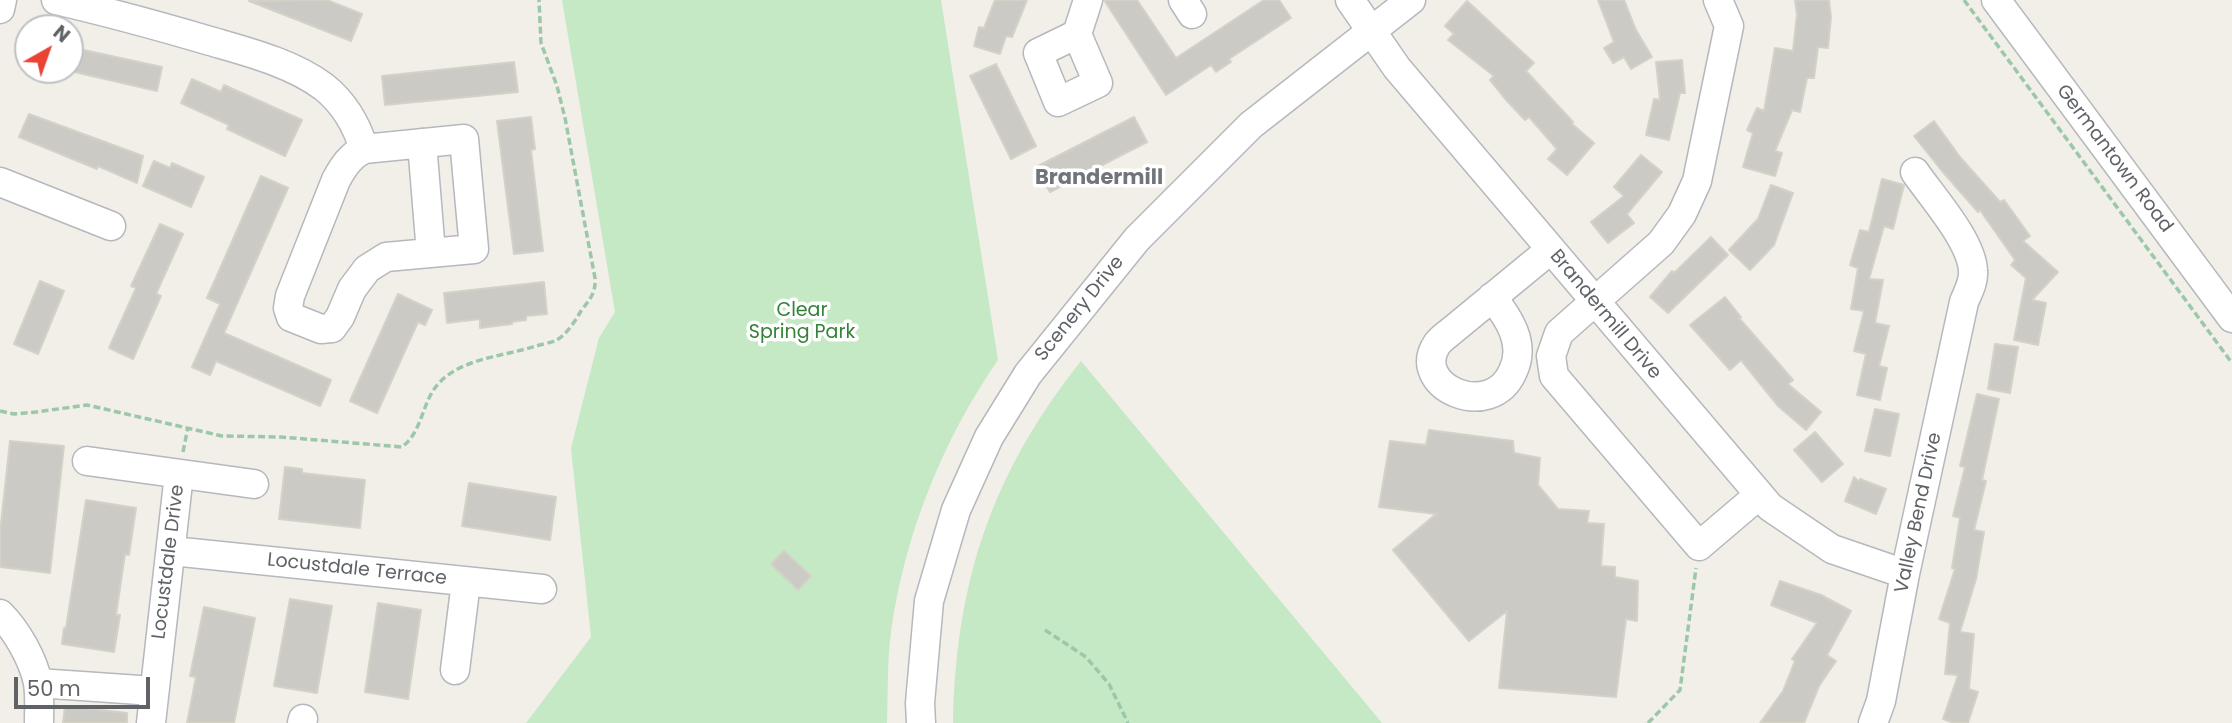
<!DOCTYPE html>
<style>
body{margin:0}
#map{position:relative;width:2232px;height:723px;overflow:hidden;background:#f1efe8;font-family:Poppins,sans-serif}
canvas{display:block}
.north{position:absolute;left:14px;top:14px;width:70px;height:70px;box-sizing:border-box;background:#fff;border:2px solid #bfc1c3;border-radius:50%;rotate:40deg;font-size:19px;font-weight:700;line-height:28px;text-align:center;color:#5f6368}
.north::after{content:'';display:block;margin:auto;width:24px;height:32px;background:#ea4335;clip-path:polygon(50% 0,100% 100%,50% 72%,0 100%)}
.scale{position:absolute;left:14px;top:677px;width:136px;height:32px;box-sizing:border-box;border:4px solid #5f6368;border-top:0;padding-left:9px;font-size:21px;line-height:24px;white-space:nowrap;color:#5f6368;-webkit-text-stroke:5px #fff;paint-order:stroke}
</style>
<div id="map">
<canvas width="2232" height="723"></canvas>
<div class="north">N</div>
<div class="scale">50 m</div>
</div>
<script>
const c = document.querySelector('canvas').getContext('2d');
c.lineJoin = 'round';
function paint(path, color) { c.fillStyle = color; c.fill(path, 'evenodd'); }
function strokePath(path, color, width, dash) { c.strokeStyle = color; c.lineWidth = width; c.lineCap = dash ? 'butt' : 'round'; c.setLineDash(dash || []); c.stroke(path); }
function drawText(font, color, halo, rows, align = 'center') {
  c.font = font + ' Poppins,sans-serif'; c.lineWidth = 7; c.setLineDash([]); c.textBaseline = 'middle'; c.strokeStyle = halo; c.fillStyle = color; for (const [text, x, y, turn = 0] of rows) {
    c.save(); c.translate(x, y); c.rotate((+turn || 0) * Math.PI / 180); c.textAlign = isNaN(turn) ? turn : align; if (halo) c.strokeText(text, 0, 0); c.fillText(text, 0, 0); c.restore();
  }
}
paint(new Path2D(`
 M562 0H941L998 360C943 439 904 536 891 632 887 662 888 693 887 723H526L591 637 571 448 599 338 615 312Z
 M1081 361 1382 723H953C956 580 992 473 1081 361Z`), '#c5e8c5');
const building = new Path2D(`
 M327 0 362 14 351 41 249 1Z
 M995 0H1027L1012 37 1006 36 1000 54 974 46 979 27 984 28Z
 M1104 0H1137L1176 58 1264 0H1279L1291 18 1229 59 1231 62 1216 72 1211 65 1166 95Z
 M1598 0H1624L1636 30 1652 57 1631 69 1624 57 1613 63 1604 48 1614 42Z
 M1795 0H1829L1831 17 1828 48 1818 47 1814 78H1807L1800 112 1792 110 1775 151 1782 153 1775 176 1743 167 1753 133 1747 130 1757 108 1764 111 1775 48 1793 51 1797 14Z
 M1467 1 1534 63 1526 71 1573 122 1572 124 1594 143 1567 175 1548 159 1557 149 1529 117 1525 120 1507 101 1490 80 1494 76 1448 40 1454 34 1445 26Z
 M70 47 162 67 157 91 70 71Z
 M1682 60 1685 93H1680L1669 140 1646 135 1654 99 1660 100 1656 62Z
 M514 62 518 92 385 105 382 76Z
 M996 64 1036 146 1011 159 970 76Z
 M192 79 221 92 224 85 302 120 285 156 227 129 229 125 181 103Z
 M29 114 143 156 137 183 98 166 97 169 19 137Z
 M531 117 535 149 531 150 543 251 514 254 497 121Z
 M1134 117 1147 142 1050 192 1036 167Z
 M1934 121 1960 157 2000 202 2004 200 2030 236 2023 241 2058 272 2032 300 2046 303 2038 345 2014 340 2026 278 2011 265 2015 260 1980 210 1978 212 1942 171 1914 136Z
 M1641 155 1662 172 1627 214 1634 223 1608 243 1591 222 1624 196 1614 187Z
 M154 161 170 168 172 163 204 177 191 207 143 186Z
 M261 176 288 188 224 333 331 380 320 406 216 361 210 375 192 367 220 304 207 298Z
 M1882 179 1904 185 1893 229 1884 226 1869 279 1883 280 1875 323 1889 326 1879 366 1887 368 1880 400 1857 395 1866 354 1854 351 1864 311 1851 309 1858 268 1850 265 1860 230 1869 232Z
 M1771 185 1793 193 1774 245 1750 270 1729 250 1758 219Z
 M160 224 183 234 156 294 161 296 133 359 109 348 136 288 131 286Z
 M1711 237 1728 255 1668 313 1650 297 1672 271 1674 273Z
 M40 281 64 291 38 354 14 344Z
 M544 282 547 314 526 316V320L512 322V324L480 328V319L447 323 444 293Z
 M398 294 432 310 425 325 418 322 377 413 350 401Z
 M1725 297 1741 317 1739 318 1793 380 1788 384 1821 412 1806 430 1778 406 1741 360 1730 370 1690 325Z
 M1995 344 2018 347 2010 393 1988 389Z
 M1977 394 1999 399 1982 480 1986 481 1974 530 1984 532 1976 579 1960 632 1974 634 1969 689 1978 692 1968 723H1954L1943 719 1958 675 1945 674 1950 623 1939 619 1955 569 1952 568 1960 518 1953 516 1965 467 1960 466Z
 M1875 409 1899 414 1890 456 1865 451Z
 M1429 430 1513 441 1514 453 1540 458 1538 485 1558 509 1589 511 1587 523 1604 524 1601 566 1615 567V577L1638 581 1637 621 1626 619 1616 697 1499 688 1507 611 1469 641 1393 550 1436 514 1379 507 1390 441 1426 445Z
 M1815 432 1843 464 1822 482 1794 450Z
 M10 441 64 446 50 573 0 567V533Z
 M285 467 302 469V473L365 480 360 528 279 519Z
 M1854 477 1859 482 1860 479 1886 489 1876 514 1845 501Z
 M469 483 556 497 550 540 462 526Z
 M86 500 136 508 129 555 125 554 116 615H120L114 652 62 644 64 628H66Z
 M784 551 811 576 798 590 771 564Z
 M1780 581 1821 595 1851 611 1827 655 1836 661 1819 686 1804 723H1760L1783 691 1795 661 1792 659 1817 623 1771 605Z
 M290 599 332 606 317 693 274 686Z
 M378 603 421 610 408 699 365 692Z
 M204 607 255 618 234 723H187L196 677 190 676Z
 M65 706 127 713V723H63Z`);
paint(building, '#cccac5');
strokePath(building, '#d6d1c6', 2);
const minor = new Path2D(`
 M56 0C108 12 159 26 210 41 248 52 292 63 324 87 344 103 357 126 364 149
 M1183 0 1192 14
 M1350 0 1397 68 1770 507 1832 549 1905 574
 M1718 0 1729 26 1697 181 1682 214 1661 243 1559 333 1551 356 1554 376 1699 546 1759 495
 M1996 0 2232 318
 M0 9 2 0
 M1077 34 1038 53 1058 102 1098 83 1077 34 1088 0
 M464 139 474 249 386 257 367 269 352 289 340 317 332 328 321 329 291 317 288 308 290 296 336 180C343 167 350 156 364 149Z
 M422 143 431 253
 M0 182 111 226
 M1492 297C1509 318 1526 344 1513 371 1491 423 1409 386 1437 344 1440 340 1445 336 1449 333L1550 250
 M87 461 254 484
 M172 551 542 589
 M0 614C17 631 33 659 38 683 40 696 39 710 39 723
 M455 670 466 582
 M38 683 154 691
 M151 723 179 474
 M302 723 303 719
 M921 723 920 703 929 601 956 510 989 437 1028 374 1137 239 1251 125 1411 0
 M1873 723 1881 701 1905 574 1964 302C1968 292 1974 282 1973 271 1972 241 1932 197 1915 172`);
strokePath(minor, '#b5b8bc', 31);
strokePath(new Path2D(`
 M1964 0 2232 363
 M0 411 14 414 36 412 87 405 222 436 281 437 402 447C424 430 421 401 440 382 463 358 505 356 536 346 542 344 551 343 557 340 567 334 575 321 581 311 590 299 596 293 595 278L565 118 557 86 541 43 539 0
 M183 452 188 427
 M1045 630 1086 657 1109 684 1128 723
 M1648 723 1680 690 1696 568`), '#9cc7a9', 3.5, [7, 3.5]);
strokePath(minor, '#fff', 28);
drawText('19px', '#5f6368', '#fff', [
 ["Germantown Road",2114,159,53],
 ["Scenery Drive",1080,309,-51],
 ["Brandermill Drive",1605,315,50],
 ["Valley Bend Drive",1919,513,-78],
 ["Locustdale Drive",169,562,-83],
 ["Locustdale Terrace",357,570,6]
]);
drawText('19px', '#348238', '#fff', [
 ["Clear",802,311],
 ["Spring Park",802,333]
]);
drawText('bold 21px', '#70757a', '#fff', [
 ["Brandermill",1099,179]
]);
</script>
